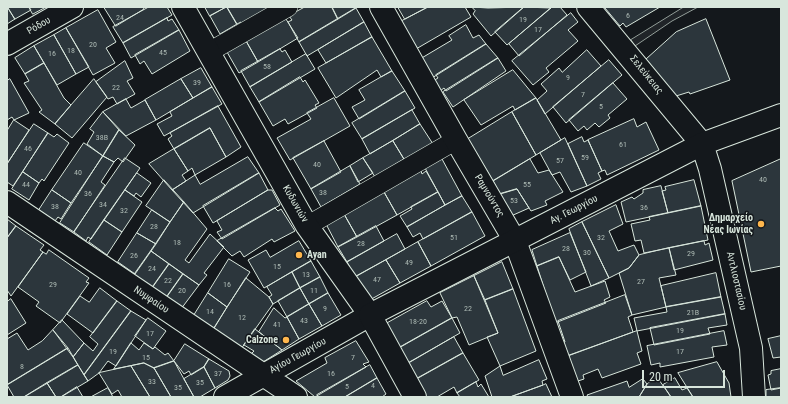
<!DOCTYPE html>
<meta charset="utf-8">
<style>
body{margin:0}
#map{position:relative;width:788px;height:404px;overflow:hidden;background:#14181c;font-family:"Roboto Condensed",sans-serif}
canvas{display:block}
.frame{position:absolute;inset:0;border:8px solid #d8e6dc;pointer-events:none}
.scale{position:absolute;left:642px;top:370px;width:83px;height:18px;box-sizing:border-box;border:2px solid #d8e6dc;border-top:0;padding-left:5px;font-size:12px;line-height:14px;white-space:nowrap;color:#d8e6dc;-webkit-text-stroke:3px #14181c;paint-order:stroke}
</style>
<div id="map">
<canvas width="788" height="404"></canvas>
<div class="frame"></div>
<div class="scale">20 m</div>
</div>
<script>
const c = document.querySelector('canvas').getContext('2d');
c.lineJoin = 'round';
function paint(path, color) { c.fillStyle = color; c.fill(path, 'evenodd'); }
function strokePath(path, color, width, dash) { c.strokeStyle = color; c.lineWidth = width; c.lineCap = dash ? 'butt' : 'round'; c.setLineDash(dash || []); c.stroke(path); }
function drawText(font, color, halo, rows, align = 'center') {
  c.font = font + ' "Roboto Condensed",sans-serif'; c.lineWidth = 3; c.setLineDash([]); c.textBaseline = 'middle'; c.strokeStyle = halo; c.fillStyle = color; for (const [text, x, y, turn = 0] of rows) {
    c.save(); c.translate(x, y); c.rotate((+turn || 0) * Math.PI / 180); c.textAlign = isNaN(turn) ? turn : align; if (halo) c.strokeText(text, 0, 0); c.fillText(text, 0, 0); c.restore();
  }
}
const green = new Path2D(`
 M684 7H698L672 21 635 46 631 40Z`);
paint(green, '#202428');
strokePath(green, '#939e99', 1);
const building = new Path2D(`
 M7 7 15 19 7 24Z
 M8 7H29L31 10 15 19Z
 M29 7H46L33 14Z
 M104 7H143L144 9 116 26Z
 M149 7H167L172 15 123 43 113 27Z
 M205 7H226L210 16Z
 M227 7H272L242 24 241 22 237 24Z
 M227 7 237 24 220 34 210 16Z
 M305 7H332L338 19 299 42 288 22 292 20 289 16Z
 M332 7H355L356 8 338 19Z
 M398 7H428L405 19Z
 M428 7H465L471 17 416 49 400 22Z
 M472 7 488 8 524 7 491 36 473 14 475 11Z
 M524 7 551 8 507 45 495 32Z
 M552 7H560L567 15 519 56 509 44Z
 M606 7H660L626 27 623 23 620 26 605 8Z
 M356 8 364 22 307 56 299 42Z
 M98 10 116 42 106 48 115 63 93 75 66 28Z
 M571 13 578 22 568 30 578 41 546 68 549 72 533 85 512 61Z
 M284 16 298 38 258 62 245 39Z
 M167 18 168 21 172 19 179 30 131 58 123 43Z
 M706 19 730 80 690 94 689 92 676 96 646 59 676 32Z
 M364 22 372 37 326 63 318 50Z
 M466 25 473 38 479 35 486 44 432 78 420 59 452 40 449 36Z
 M66 28 89 67 76 74 54 35Z
 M179 30 190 51 152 74 144 61 140 64 135 55Z
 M54 35 76 74 57 85 34 46Z
 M372 37 392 71 381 77 377 70 336 98 318 68Z
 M246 41 258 62 239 73 227 52Z
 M486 44 498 58 446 91 444 88 440 91 433 81 438 78 436 75Z
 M34 46 44 63 25 74 15 58Z
 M280 49 282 52 285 50 292 62 250 87 241 71Z
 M587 50 601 66 545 114 537 100 547 91 541 84 559 68 562 72Z
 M306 54 315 69 259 102 250 87Z
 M498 58 506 71 453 107 443 92Z
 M609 60 622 75 566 123 553 107Z
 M125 61 133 78 127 81 135 94 117 104 113 97 108 99 96 82Z
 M44 63 64 98 71 105 55 124 39 112 42 110 24 83 29 81 25 74Z
 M201 68 212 87 193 98 181 79Z
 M513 70 536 98 515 110 513 106 481 125 464 100Z
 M392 71 405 91 359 119 352 107 365 100 359 90Z
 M300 77 303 82 305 80 319 103 315 105 317 108 288 124 285 119 273 126 259 102Z
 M10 79 29 113 14 120 12 117 7 120V81Z
 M94 79 107 97 72 138 55 124Z
 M181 79 193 98 156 120 145 100Z
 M613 83 627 99 608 115 610 118 599 127 595 123 587 130 584 126 578 131 569 120Z
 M212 87 222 104 164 136 157 124 172 116 170 112Z
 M405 91 415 108 362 139 352 123Z
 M334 98 350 126 290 160 277 138 311 119 307 113Z
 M536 98 561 140 536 155 512 112Z
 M126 99 131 108 145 100 156 120 126 136 103 112Z
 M218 106 241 147 226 157 210 128 174 149 168 139 172 136 170 133Z
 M412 110 420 124 370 154 362 139Z
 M103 112 119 130 103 156 87 144 94 132 90 129Z
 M512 112 536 155 493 181 468 139Z
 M634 119 637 127 646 122 659 150 607 175 605 170 602 171 588 140Z
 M14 120 29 130 7 164V131Z
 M34 124 48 133 13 186 7 182V164Z
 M420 124 433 144 405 161 393 141Z
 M210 128 226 157 195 175 192 168 188 171 174 149Z
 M119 130 135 145 123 162 118 158 114 162 103 156Z
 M48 133 54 137 57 134 69 143 44 181 42 179 39 183 23 172Z
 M582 137 584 142 588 140 602 171 598 173 601 179 587 186 568 144Z
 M565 138 587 186 571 192 560 172 552 175 540 153Z
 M324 141 341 172 311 189 293 158Z
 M393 141 404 159 375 177 363 158Z
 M84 143 103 156 71 203 52 190Z
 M174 149 188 171 182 175 186 181 172 190 149 164Z
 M103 156 114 162 101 182 105 185 74 232 60 223Z
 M248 157 259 173 193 213 172 190 195 175 200 184Z
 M125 158 140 168 91 239 88 237 86 241 74 232Z
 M363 158 373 173 358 182 350 166Z
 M442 159 462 196 445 205 425 168Z
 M530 159 538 173 549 170 563 192 545 201 547 205 531 211 517 189 500 194 493 181Z
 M781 159V266L751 272 732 181Z
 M350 166 360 184 321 207 311 189Z
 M421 171 422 174 426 171 438 192 397 215 384 192Z
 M23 172 39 183 29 200 12 189Z
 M137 173 151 183 141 197 136 193 134 196 125 190Z
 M259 173 268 190 213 223 203 206Z
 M164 180 184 202 170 222 146 206Z
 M694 180 701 206 668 213 662 191 666 190 665 187Z
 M661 186 668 213 626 222 621 202 632 197 634 199 643 193V190Z
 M517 189 529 208 511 216 500 194Z
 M52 190 71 203 61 219 58 217 55 221 39 210Z
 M125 190 142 202 122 232 104 220Z
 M268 190H272L280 205 222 239 217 232 222 230 217 221Z
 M384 192 397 215 357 237 344 214Z
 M438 192 445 205 407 227 400 216 412 209 411 207Z
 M462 196 472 212 423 239 420 233 413 237 407 227Z
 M184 202 207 229 185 260 189 263 210 234 224 247 204 273 207 275 199 285 151 251Z
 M616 205 623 224 609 231 618 251 634 245 639 255 629 268 609 278 582 222Z
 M701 206 708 240 644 253 641 240 635 241 631 224 650 220 649 217Z
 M275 208 278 211 281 209 295 231 274 242 272 239 244 257 240 251 232 256 217 241Z
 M152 210 170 222 156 244 137 233Z
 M472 212 485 236 431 266 418 242Z
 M344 214 357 237 338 247 326 224Z
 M7 219 16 226 7 238Z
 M104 220 122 232 107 255 89 242Z
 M582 222 609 278 591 286 569 229Z
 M16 226 44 245 40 250 43 252 11 296 7 290V238Z
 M376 226 384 241 347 262 338 247Z
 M137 233 156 244 135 274 118 262Z
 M570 233 586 272 570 280 559 257 537 266 532 250Z
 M397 234 405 249 355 277 347 262Z
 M299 241 311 261 264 288 248 260 266 250 270 257Z
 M704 241 705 245 709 243 713 260 674 270 669 248Z
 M418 242 431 266 400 283 386 260Z
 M669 248 676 275 659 278 666 307 632 315 619 273 629 268 639 255Z
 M49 250 89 278 86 282 89 283 60 323 36 306 39 302 18 287 43 252 46 254Z
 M151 251 169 264 152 288 134 275Z
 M559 257 575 292 605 281 610 297 604 300 606 303 555 323 537 266Z
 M229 259 250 272 227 307 208 293Z
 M386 260 400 283 368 301 355 277Z
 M311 261 320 277 300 288 292 272Z
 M502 262 513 289 485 300 474 276Z
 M169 264 183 274 166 298 152 288Z
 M292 272 300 288 273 304 269 297 272 295 267 287Z
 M716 273 721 297 666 307 661 286Z
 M183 274 199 285 181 309 166 298Z
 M474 276 498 333 469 345 457 317 452 318 440 293Z
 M320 277 328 293 309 304 300 288Z
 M246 278 269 297 273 304 241 349 213 330Z
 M100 288 117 301 93 333 67 314 80 296 89 302Z
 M300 288 309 304 287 317 278 301Z
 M513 289 536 351 500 366 487 337 498 333 485 300Z
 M208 293 227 307 213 330 193 317Z
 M328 293 341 315 322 326 309 304Z
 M625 295 632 315 628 317 633 332 565 357 561 343 565 342 558 321Z
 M721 297 725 314 637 331 634 318 667 312 666 307Z
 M11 299 26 323 7 335V302Z
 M117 301 131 311 84 375 73 357 84 343 93 351 98 344 90 337Z
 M427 301 431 307 442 301 452 318 397 349 384 325Z
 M309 304 322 326 299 339 287 317Z
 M274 308 285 318 287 317 299 339 282 350 259 332Z
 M131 311 146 320 116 366 108 361 99 373 88 381 84 375Z
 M725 314 727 325 708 328 710 334 654 345 650 328Z
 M148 318 166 331 153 349 135 336Z
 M452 318 460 333 405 365 397 349Z
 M62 320 84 343 73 357 53 330Z
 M255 329 259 332 282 350 263 362 251 354 254 351 244 345Z
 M53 330 68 348 7 385V339L17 333 28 350 42 341Z
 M637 331 642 351 637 353 641 364 602 378 598 369 583 375 584 379 575 382 565 357Z
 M724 331 727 345 712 347 714 357 660 367V363L651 365 647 346Z
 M781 336V357L773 358 768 339Z
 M454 337 463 353 411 382 405 365Z
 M356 341 369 362 363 364 366 367 315 397 296 381 327 363 325 358Z
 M131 343 139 350 144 343 153 349 155 347 165 355 168 353 174 361 154 368 144 363 114 369Z
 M185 344 209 359 204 367 191 375 189 371 184 374 174 361Z
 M68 348 78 365 24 397H14L7 385Z
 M463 353 479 380 457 393 454 387 437 397H419L411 382Z
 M209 359 229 371 230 376 228 380 215 388 204 367Z
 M539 360 547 379 542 381 543 385 510 397H492L485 376 500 366 503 375Z
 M174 361 194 397H171L154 368Z
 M717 362 729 383 731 397H693L678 373Z
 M144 363 154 368 171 397H150L131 366Z
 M78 365 88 381 61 397H56L47 383Z
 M370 365 377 378 345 397H319L317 395Z
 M131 366 150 397H122L118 390 112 394 99 373Z
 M204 367 215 388 200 397H194L184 379Z
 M781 369V388L771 390 768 375 771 374V371Z
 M657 377 671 397H639L647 384Z
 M377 378 386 394 382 397H345Z
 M675 378 682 390 687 388 693 397H671L663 385Z
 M643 379 647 384 639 397H588L587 395 627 381 629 387Z
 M476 382 478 387 481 384 489 397H460L457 393Z
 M47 383 56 397H24Z
 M546 384 552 397H510L543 385Z
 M77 387 83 397H61Z
 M108 388 113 397H91Z
 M781 388V397H766V390Z`);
paint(building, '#2c363c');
strokePath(building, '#d8e6dc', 1);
const pedestrian = new Path2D(`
 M209 52 288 7
 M307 226 456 140`);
const minor = new Path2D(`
 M183 7 307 226 370 315 225 397
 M381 7 456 140 515 241 572 397
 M588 7 702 144
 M7 44 72 7
 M7 202 296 397`);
const tertiary = new Path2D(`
 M702 144 710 169 751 348 754 397
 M415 397 370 315 702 144 781 115`);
strokePath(pedestrian, '#d8e6dc', 20);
strokePath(minor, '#d8e6dc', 24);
strokePath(tertiary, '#d8e6dc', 24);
strokePath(pedestrian, '#14181c', 19);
strokePath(minor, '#14181c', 22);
strokePath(tertiary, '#14181c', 22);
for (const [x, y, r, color] of [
 [761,224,4,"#ffb74d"],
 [299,255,4,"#ffb74d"],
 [286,340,4,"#ffb74d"]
]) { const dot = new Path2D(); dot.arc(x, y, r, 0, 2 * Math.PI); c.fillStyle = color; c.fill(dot); strokePath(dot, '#14181c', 1.5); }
drawText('8px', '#adbab4', null, [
 ["6",628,16],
 ["24",120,18],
 ["19",523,20],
 ["17",538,30],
 ["20",93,45],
 ["18",71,51],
 ["45",163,53],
 ["16",52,54],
 ["58",267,67],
 ["9",568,78],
 ["39",197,83],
 ["22",116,88],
 ["7",583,95],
 ["5",601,107],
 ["38Β",102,138],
 ["61",623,145],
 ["46",28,149],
 ["59",585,158],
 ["57",560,161],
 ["40",317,165],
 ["40",78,173],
 ["40",763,180],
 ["44",26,185],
 ["55",527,185],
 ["38",323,193],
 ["36",88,194],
 ["53",514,201],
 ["34",103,205],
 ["38",55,207],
 ["36",644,208],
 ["32",124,211],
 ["28",154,227],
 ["51",454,238],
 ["32",601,238],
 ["18",177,243],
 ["28",361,244],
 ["28",566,249],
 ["30",587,253],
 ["29",691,254],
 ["26",134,256],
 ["49",409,263],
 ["15",277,267],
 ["24",152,269],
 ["13",306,275],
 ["47",377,280],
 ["22",168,281],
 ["27",641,282],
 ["29",53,285],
 ["16",227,285],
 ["20",182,291],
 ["11",314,291],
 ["9",325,309],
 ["22",468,309],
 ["14",210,312],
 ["21Β",693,313],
 ["12",242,318],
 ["43",304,321],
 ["18-20",418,322],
 ["41",277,325],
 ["19",680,331],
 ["17",150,334],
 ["19",113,352],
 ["17",680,352],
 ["15",146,358],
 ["7",353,358],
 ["8",22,367],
 ["37",218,374],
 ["16",331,374],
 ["33",152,382],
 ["35",200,383],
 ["4",373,386],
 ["5",347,387],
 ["35",178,388]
]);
drawText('10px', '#d8e6dc', '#14181c', [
 ["Ρόδου",39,26,-30],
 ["Σελεύκειας",646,75,51],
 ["Ραμνούντος",489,196,59],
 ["Κυδωνιών",295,204,60],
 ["Αγ. Γεωργίου",574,210,-27],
 ["Αντλιοστασίου",736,281,77],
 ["Νυμφαίου",151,300,34],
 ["Αγίου Γεωργίου",298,356,-29]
]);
drawText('bold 10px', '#d8e6dc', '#14181c', [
 ["Δημαρχείο",753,218],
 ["Νέας Ιωνίας",753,230],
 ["Ayan",307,255,"left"],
 ["Calzone",278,340]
], 'right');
</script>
